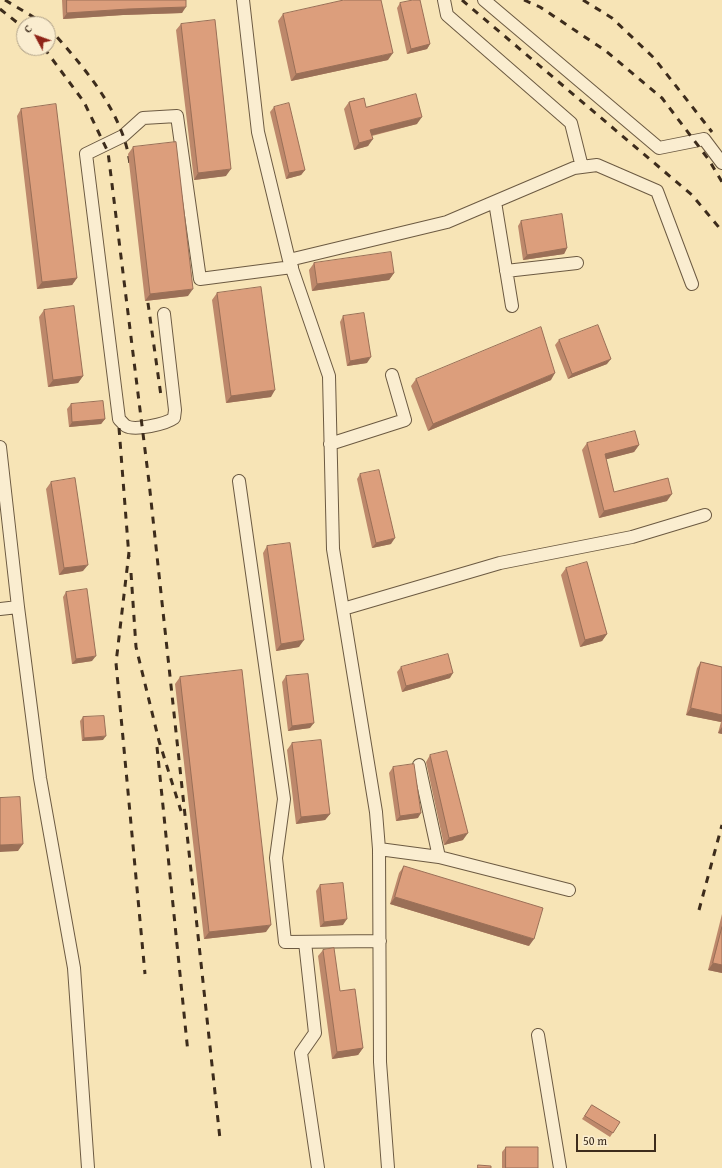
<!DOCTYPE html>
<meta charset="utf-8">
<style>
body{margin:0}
#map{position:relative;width:722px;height:1168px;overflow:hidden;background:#f7e4b6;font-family:"Gentium Book Plus",serif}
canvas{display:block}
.north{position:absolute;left:16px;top:16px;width:40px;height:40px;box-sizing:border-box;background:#faedd0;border:1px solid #aea088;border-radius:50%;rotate:311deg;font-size:11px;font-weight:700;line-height:16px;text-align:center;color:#3d2c1c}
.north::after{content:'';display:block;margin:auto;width:14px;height:18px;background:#8f2418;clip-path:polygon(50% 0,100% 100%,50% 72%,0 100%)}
.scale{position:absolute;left:576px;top:1134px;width:80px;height:18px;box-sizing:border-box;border:2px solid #3d2c1c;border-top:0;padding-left:5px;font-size:12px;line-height:14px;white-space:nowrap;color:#3d2c1c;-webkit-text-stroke:3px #faedd0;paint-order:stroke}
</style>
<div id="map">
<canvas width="722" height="1168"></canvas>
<div class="north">С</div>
<div class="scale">50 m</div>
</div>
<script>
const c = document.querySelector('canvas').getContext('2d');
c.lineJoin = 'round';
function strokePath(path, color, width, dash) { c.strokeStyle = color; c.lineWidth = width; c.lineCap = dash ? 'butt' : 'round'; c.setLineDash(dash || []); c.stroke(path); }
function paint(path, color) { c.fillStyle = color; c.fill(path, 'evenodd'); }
const minor = new Path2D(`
 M243 0 258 132 289 260 329 376 333 549 376 812 379 849 380 1062 388 1168
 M444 0 447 15 571 123 582 167
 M484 0 659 148 704 139 722 163
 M495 202 512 306
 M289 260 447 222 574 168 597 165 657 191 692 284
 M506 271 577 263
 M164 314 175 410 174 418C166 424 135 431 126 426 123 424 121 421 119 419L86 154 123 136 143 118 177 116 200 279 292 267
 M330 444 405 420 392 375
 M0 447 18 607
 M239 481 284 799 276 858 285 942 380 941
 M0 609 18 607 40 778 74 968 88 1168
 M343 609 500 563 632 537 705 515
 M419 765 439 857
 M379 849 439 857 569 890
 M305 942 315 1033 301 1053 318 1168
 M538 1035 560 1168`);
strokePath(minor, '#6c5a42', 14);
strokePath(minor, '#faedd0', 12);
strokePath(new Path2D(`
 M5 0 45 24
 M462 0 692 195 722 231
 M524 0 540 7 606 51 662 98 709 160 722 182
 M583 0 612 18 654 58 712 132
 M0 9 24 28
 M48 27C83 66 123 111 130 164
 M44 48 84 102 108 152 149 482 220 1139
 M146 289 161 396
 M119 428 129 557
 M129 552 116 663 145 974
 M131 573 136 647 159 741 181 811
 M157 747 188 1053
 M699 910 722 825`), '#3d2c1c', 3, [7, 7]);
paint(new Path2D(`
 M62 0H186L182 13 123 15 63 19Z
 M400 3 430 44 427 49 407 54 397 8Z
 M283 14 388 60 291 81 278 21Z
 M181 24 226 176 194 180 176 30Z
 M349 102 366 107 417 124 372 136 368 146 354 150 344 109Z
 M274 107 305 170 301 175 286 179 270 112Z
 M21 109 77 278 72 285 37 289 17 116Z
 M133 147 188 296 145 301 128 154Z
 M521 221 567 248 564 254 523 260 518 226Z
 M314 263 394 273 389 280 312 291 309 270Z
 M217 293 271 397 226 403 212 300Z
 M44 310 83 376 78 383 48 387 39 317Z
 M343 316 367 363 347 366 340 322Z
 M559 340 607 364 568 379 555 345Z
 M416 379 551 380 428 431 411 386Z
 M71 404 105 419 101 424 69 427 67 409Z
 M587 443 639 445 634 452 606 459 614 492 667 501 599 518 582 450Z
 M360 474 391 544 372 548 357 479Z
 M51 482 83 571 59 575 46 489Z
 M267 546 299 647 276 651 263 553Z
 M566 568 607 634 602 641 580 647 561 575Z
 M66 592 92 661 72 664 63 597Z
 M701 662 722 667V734L718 733 721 722 686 715 697 668Z
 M401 667 450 678 402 692 397 672Z
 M286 676 310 728 288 731 282 682Z
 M180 677 266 932 204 939 175 684Z
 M83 717 103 740 82 741 80 721Z
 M292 743 330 814 325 820 296 824 287 750Z
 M430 755 463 840 444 845 426 762Z
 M393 767 418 818 396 821 389 773Z
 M404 866 529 946 390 904 399 873Z
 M320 885 343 925 320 927 316 891Z
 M722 914V973L708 970Z
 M323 950 340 991 363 1048 358 1055 332 1059 318 956Z
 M592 1105 620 1122 610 1137 582 1119Z
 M506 1147 538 1168H502V1152Z`), '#bd886b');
paint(new Path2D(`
 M186 7 182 13 123 15 63 19 67 13 128 9Z
 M430 44 427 49 407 54 411 49Z
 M393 53 388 60 291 81 296 74Z
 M422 117 417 124 365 137 370 130Z
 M373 139 368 146 354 150 359 143Z
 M231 169 226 176 194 180 198 173Z
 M305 170 301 175 286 179 289 173Z
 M567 248 564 254 523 260 527 255Z
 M394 273 389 280 312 291 317 284Z
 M77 278 72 285 37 289 42 282Z
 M193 289 188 296 145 301 150 294Z
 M371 357 367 363 347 366 350 361Z
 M611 359 607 364 568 379 572 374Z
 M555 373 551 380 428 431 433 424Z
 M83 376 78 383 48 387 53 380Z
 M275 390 271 397 226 403 231 396Z
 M105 419 101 424 69 427 72 422Z
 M639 445 634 452 600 461 605 454Z
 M672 494 667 501 599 518 604 511Z
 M395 538 391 544 372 548 376 543Z
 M88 565 83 571 59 575 64 568Z
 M607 634 602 641 580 647 585 640Z
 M304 640 299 647 276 651 281 644Z
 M96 656 92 661 72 664 76 659Z
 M453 673 450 678 402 692 406 686Z
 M691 708 722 715V721L721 722 686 715Z
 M314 723 310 728 288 731 292 726Z
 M722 727V734L718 733Z
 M106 736 103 740 82 741 84 738Z
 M421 813 418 818 396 821 400 816Z
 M330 814 325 820 296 824 301 817Z
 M468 833 463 840 444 845 449 838Z
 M23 844 18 851 0 852V845Z
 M395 897 534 939 529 946 390 904Z
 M347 919 343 925 320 927 324 922Z
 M271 925 266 932 204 939 209 932Z
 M713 963 722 965V973L708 970Z
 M363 1048 358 1055 332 1059 337 1052Z`), '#9a6f57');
const building = new Path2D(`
 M67 0H186V7L128 9 67 13Z
 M344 0H381L393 53 296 74 283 14Z
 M413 0H420L430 44 411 49 400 3Z
 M215 20 231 169 198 173 181 24Z
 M416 94 422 117 370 130 373 139 359 143 349 102 364 98 366 107Z
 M289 103 305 170 289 173 274 107Z
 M56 104 77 278 42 282 21 109Z
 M176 142 193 289 150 294 133 147Z
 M562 214 567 248 527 255 521 221Z
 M391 252 394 273 317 284 314 263Z
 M261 287 275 390 231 396 217 293Z
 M74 306 83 376 53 380 44 310Z
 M364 313 371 357 350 361 343 316Z
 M598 325 611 359 572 374 559 340Z
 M541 327 555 373 433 424 416 379Z
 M103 401 105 419 72 422 71 404Z
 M635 431 639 445 605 454 614 492 668 478 672 494 604 511 587 443Z
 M379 470 395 538 376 543 360 474Z
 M75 478 88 565 64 568 51 482Z
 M290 543 304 640 281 644 267 546Z
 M587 562 607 634 585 640 566 568Z
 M87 589 96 656 76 659 66 592Z
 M448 654 453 673 406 686 401 667Z
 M701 662 722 667V715L691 708Z
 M242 670 271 925 209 932 180 677Z
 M308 674 314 723 292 726 286 676Z
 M104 716 106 736 84 738 83 717Z
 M321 740 330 814 301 817 292 743Z
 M447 751 468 833 449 838 430 755Z
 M414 764 421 813 400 816 393 767Z
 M20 797 23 844 0 845V798Z
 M404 866 543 908 534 939 395 897Z
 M343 883 347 919 324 922 320 885Z
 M722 927V965L713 963Z
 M334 948 340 991 355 989 363 1048 337 1052 323 950Z
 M592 1105 620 1122 613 1133 585 1116Z
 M506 1147H538V1168H506Z
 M478 1165 491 1166V1168H478Z`);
paint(building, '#dc9e7c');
strokePath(building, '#9a6f57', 1);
</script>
